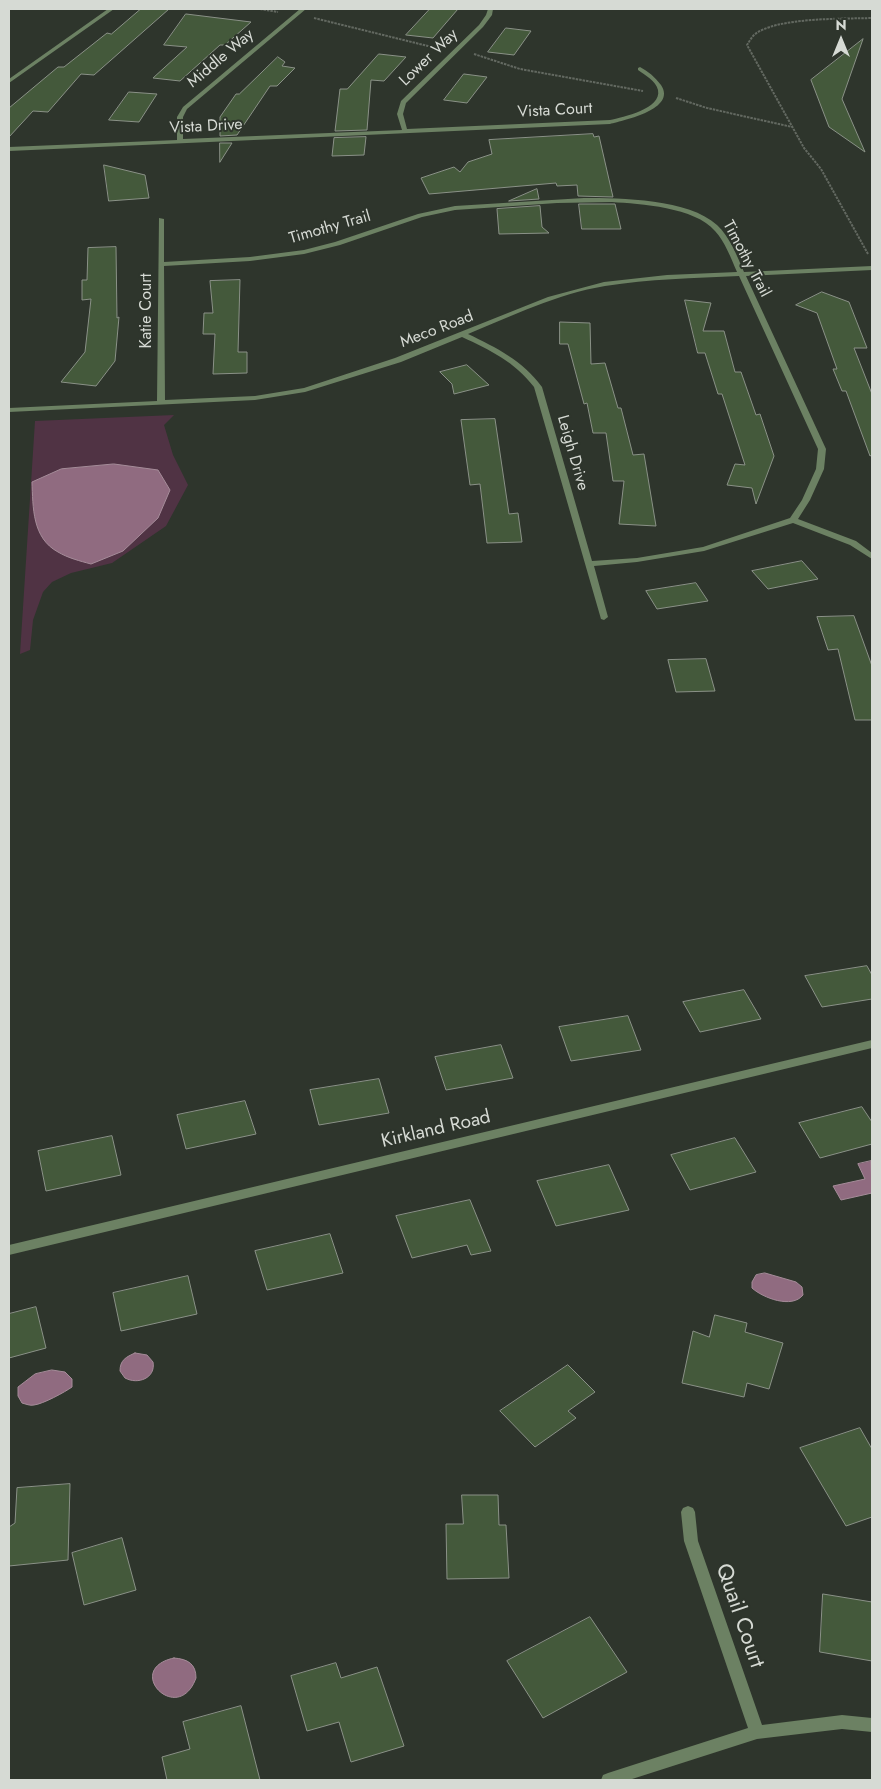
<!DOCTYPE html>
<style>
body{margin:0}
#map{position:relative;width:881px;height:1789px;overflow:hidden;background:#2e352c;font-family:Jost,sans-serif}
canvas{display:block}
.frame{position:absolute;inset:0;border:10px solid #d6dad4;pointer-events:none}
.north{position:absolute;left:816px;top:15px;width:50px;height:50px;-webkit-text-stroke:4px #2e352c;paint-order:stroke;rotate:0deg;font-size:14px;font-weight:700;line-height:20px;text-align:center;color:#d6dad4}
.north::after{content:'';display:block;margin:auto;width:18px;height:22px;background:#d6dad4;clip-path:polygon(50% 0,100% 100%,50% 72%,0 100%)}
</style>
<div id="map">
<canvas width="881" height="1789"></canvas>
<div class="frame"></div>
<div class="north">N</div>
</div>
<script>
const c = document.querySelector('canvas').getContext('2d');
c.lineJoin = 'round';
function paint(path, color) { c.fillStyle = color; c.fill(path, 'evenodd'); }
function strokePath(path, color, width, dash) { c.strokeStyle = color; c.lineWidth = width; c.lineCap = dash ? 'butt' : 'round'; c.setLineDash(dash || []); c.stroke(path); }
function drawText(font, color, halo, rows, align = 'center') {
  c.font = font + ' Jost,sans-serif'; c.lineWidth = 4; c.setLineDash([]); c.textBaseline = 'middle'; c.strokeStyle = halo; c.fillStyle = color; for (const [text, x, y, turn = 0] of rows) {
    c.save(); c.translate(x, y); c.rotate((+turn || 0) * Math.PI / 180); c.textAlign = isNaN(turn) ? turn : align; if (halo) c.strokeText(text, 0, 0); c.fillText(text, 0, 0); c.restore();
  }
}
paint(new Path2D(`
 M174 415 164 425 173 455 188 485 166 526 112 563 71 573 52 582 43 592 33 620 30 650 20 654 35 421Z`), '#503344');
const water = new Path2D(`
 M114 464 158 470 170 490 158 518 123 551 91 564C80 561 68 558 58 552 32 538 33 507 32 482L61 469Z
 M871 1161 872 1193 841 1200 833 1186 865 1179 858 1164Z
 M765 1273 796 1282 802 1287 803 1295C792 1309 763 1298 752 1288V1282L756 1275Z
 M135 1353 147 1355 153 1362C156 1378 138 1385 125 1378L120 1371C120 1360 126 1357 135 1353Z
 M52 1370 65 1372 72 1379V1387C65 1392 43 1404 34 1405 30 1406 26 1404 22 1403L18 1396V1387L35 1374Z
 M174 1658C188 1659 196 1664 196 1678 178 1727 122 1669 174 1658Z`);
paint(water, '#906b80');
strokePath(water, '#a58c99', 1);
const building = new Path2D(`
 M141 9H169L94 75 81 74 48 112 33 111 9 137V108L58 67H64L107 33 111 34Z
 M430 9H458L433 38 406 35Z
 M186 14 251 22 225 45H220L180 81 153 78 187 47 164 45Z
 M506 28 531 31 514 55 488 52Z
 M863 39 842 99 865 152 829 127 811 80Z
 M379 54 406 57 384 81 371 80 367 130 335 131 340 89H347Z
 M278 57 285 62 282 66 295 68 277 86H270L237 135 220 136V117L236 94H239Z
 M464 74 487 77 467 103 444 100Z
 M129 92 157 94 139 122 109 120Z
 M593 134 594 137 599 136 613 197 578 196 577 185 557 186 556 183 429 194 421 178 454 167 460 172 468 162 492 154 489 140Z
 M366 137 364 155 332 156 334 138Z
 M220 143H232L220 162Z
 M104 165 145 175 149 198 109 201Z
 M537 189 539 199 509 201Z
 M579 204H615L621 229H582Z
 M540 206 542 227 549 233 499 234 497 209Z
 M116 247 117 318 119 317 115 361 96 386 61 382 85 352 91 299 82 300V280H87L88 248Z
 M240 280 238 352H247V373L213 374 215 334H203L204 313H213L210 281Z
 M822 292 849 302 867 348H854L872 394V455L870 456 846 391H842L833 369H837L817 313 796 305Z
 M685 300 711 303 703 331H724L735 372H741L756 415 760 414 774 456 756 504 752 488 727 485 735 464 745 465 722 394H718L705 353H698Z
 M560 322 590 323 591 364 605 363 618 408H621L633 455 644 454 656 526 619 524 624 481H613L606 433H593L587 403 584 404 568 344H560Z
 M467 365 489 385 454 394 452 384 440 372Z
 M495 419 509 514 518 513 522 542 487 543 480 484 470 485 461 420Z
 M802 561 818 579 768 589 752 571Z
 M696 583 708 601 657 609 646 591Z
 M854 616 872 666V720H855L838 649 828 650 817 617Z
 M706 659 715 691 676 692 668 660Z
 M867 966 872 975V999L822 1007 805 976Z
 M744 990 761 1019 700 1032 683 1002Z
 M628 1016 641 1050 571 1061 559 1027Z
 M501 1045 513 1078 446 1090 435 1057Z
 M379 1079 389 1113 319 1125 310 1090Z
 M245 1101 256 1134 186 1149 177 1115Z
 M862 1107 872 1122V1144L820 1158 799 1123Z
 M112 1136 121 1175 46 1191 38 1151Z
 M735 1138 756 1172 690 1190 671 1155Z
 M609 1165 629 1210 556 1226 537 1181Z
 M470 1200 491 1251 471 1255 467 1245 412 1258 396 1216Z
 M330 1234 343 1273 267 1290 255 1251Z
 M188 1276 197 1314 121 1331 113 1293Z
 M36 1307 46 1348 9 1358V1314Z
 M715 1315 747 1323 745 1332 783 1343 769 1389 747 1383 744 1397 682 1383 693 1331 709 1337Z
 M568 1365 595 1392 568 1411 576 1418 535 1447 500 1411Z
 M860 1428 872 1449V1517L846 1526 800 1448Z
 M70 1484 68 1560 9 1566V1527L15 1523 17 1488Z
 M462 1495H498L499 1525H506L509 1578 447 1579 446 1524H463Z
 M122 1538 136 1590 84 1605 72 1553Z
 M823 1594 872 1602V1661L820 1652Z
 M590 1617 627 1672 543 1718 507 1661Z
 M336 1663 341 1678 377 1667 404 1746 351 1762 339 1722 307 1731 291 1676Z
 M241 1706 260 1780H167L162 1757 190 1749 183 1722Z`);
paint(building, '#44593b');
strokePath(building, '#8a9187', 1);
strokePath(new Path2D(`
 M260 9 278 12
 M314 18 436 48
 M474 54 520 69 643 91
 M676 98 707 108 792 127
 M868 254 821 169 804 148 747 45C749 42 751 38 754 35 775 17 844 19 872 18`), '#636961', 2, [2.5, 1]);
paint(new Path2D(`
 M108 9H114L9 83V79Z
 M300 9H306L187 109 183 117V139L402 130 397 114 401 101 479 25 486 15 488 9H493L492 15 483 27 406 103 403 114 407 129 610 120C623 117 662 109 658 90 656 81 645 75 638 70V68L640 67C648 71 655 77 661 85 677 109 625 120 610 124L9 151V147L177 140V117L183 107Z
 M584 198C621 198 689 199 717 225 730 237 737 256 744 272L872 266V270L746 276 826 449 824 469 810 500 798 519 856 541 872 553V559L850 545 793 523 704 551 637 562 594 566 608 617 604 620 601 619 534 387C515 362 490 350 462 337L401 362 305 392 255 400 9 412V408L157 401 159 218 164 219V262L250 257 304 250 335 242 418 214 455 206ZM612 202C640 204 695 207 715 231 725 242 731 258 737 272L667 275 604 282 548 297 395 358 304 388 255 396 165 400 164 266 250 261 304 254 340 245 422 217 455 210 557 203ZM739 276 818 449 816 469 802 500 790 518 703 547 637 558 592 561 542 387C522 360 497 348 468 334 512 316 557 294 605 286 649 279 694 278 739 276Z
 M872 1040V1048L9 1255V1245Z
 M688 1506 693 1508 695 1512 698 1541 762 1725 842 1715 872 1718V1732L842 1729 757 1739 629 1780H601L603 1775 608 1773 748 1728 684 1541 681 1512 683 1508Z`), '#6c8163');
drawText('16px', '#d6dad4', '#2e352c', [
 ["Lower Way",429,58,-44],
 ["Middle Way",221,59,-40],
 ["Vista Court",555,111,-3],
 ["Vista Drive",206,127,-3],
 ["Timothy Trail",330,228,-16],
 ["Timothy Trail",746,259,62],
 ["Katie Court",147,311,-90],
 ["Meco Road",437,330,-21],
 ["Leigh Drive",572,453,74]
]);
drawText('19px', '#d6dad4', '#2e352c', [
 ["Kirkland Road",436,1130,-13]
]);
drawText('22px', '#d6dad4', '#2e352c', [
 ["Quail Court",739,1616,71]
]);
</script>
